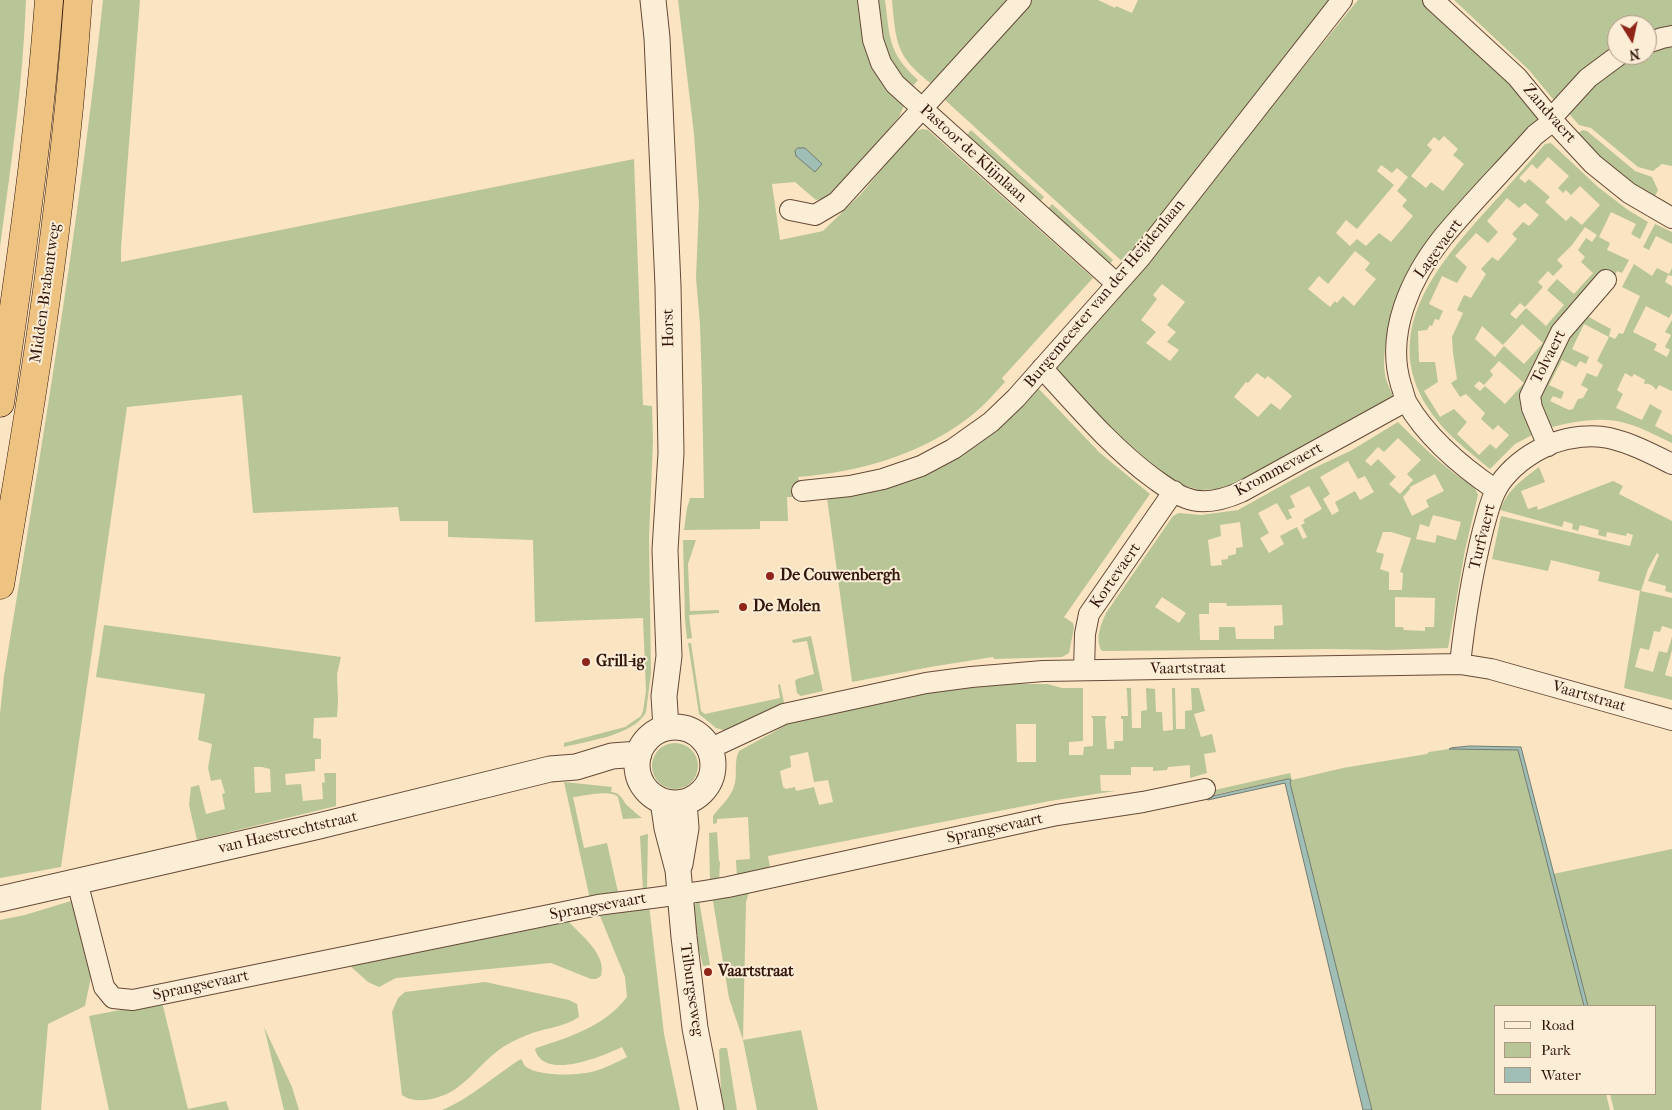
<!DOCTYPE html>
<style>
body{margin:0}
#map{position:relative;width:1672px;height:1110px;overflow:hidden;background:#fbe4c1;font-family:"IM FELL French Canon",serif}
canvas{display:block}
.legend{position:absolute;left:1494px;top:1005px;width:162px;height:90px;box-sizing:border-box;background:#fcedd7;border:1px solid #ac9785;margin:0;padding:6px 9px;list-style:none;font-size:15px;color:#33160b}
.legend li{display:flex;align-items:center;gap:10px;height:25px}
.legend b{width:25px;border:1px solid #ac9785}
.north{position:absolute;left:1607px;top:15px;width:50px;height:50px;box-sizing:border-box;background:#fcedd7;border:1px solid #ac9785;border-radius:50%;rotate:170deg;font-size:14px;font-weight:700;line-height:20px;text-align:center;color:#33160b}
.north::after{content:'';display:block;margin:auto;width:18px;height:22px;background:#8f2418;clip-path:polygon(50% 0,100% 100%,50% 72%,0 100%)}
</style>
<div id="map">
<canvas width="1672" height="1110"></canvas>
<ul class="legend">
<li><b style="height:6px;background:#fcedd7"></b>Road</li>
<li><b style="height:14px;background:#b8c597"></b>Park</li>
<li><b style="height:14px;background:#9fbeb6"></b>Water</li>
</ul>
<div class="north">N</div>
</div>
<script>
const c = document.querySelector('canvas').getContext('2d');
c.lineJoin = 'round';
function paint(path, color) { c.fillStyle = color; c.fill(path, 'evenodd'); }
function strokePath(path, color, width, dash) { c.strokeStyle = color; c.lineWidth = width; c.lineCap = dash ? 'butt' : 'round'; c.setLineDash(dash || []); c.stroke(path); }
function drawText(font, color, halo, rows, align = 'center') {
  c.font = font + ' "IM FELL French Canon",serif'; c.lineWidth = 4; c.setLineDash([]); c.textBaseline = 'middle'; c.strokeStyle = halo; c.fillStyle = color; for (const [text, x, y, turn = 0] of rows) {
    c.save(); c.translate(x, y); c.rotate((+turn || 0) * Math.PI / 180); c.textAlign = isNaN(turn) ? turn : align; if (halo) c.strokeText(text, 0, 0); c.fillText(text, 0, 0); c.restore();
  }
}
paint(new Path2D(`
 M0 0H26C23 83 11 165 0 247Z
 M103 0H140L121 248V262L634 159 643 405 652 406 653 441 649 538 651 673 646 712C635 735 588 741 564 747V743L625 727 641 716 643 711 646 691 643 618 535 622 533 540 448 537V521H400L398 507 253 513 242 395 127 407 61 867 0 878V714L4 676C41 451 79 226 103 0Z
 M678 0H857L865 44 889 90 904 106 899 117 831 198 816 200 795 182 772 184 780 240 823 231 861 194 912 133 922 129 928 130 1093 278 1002 378 1005 382C993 395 981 409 967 419 917 456 859 472 798 477L802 491 797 497H787L788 521H760V529L684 530 687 508 690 498H704L702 388 700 324 696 278 699 204 694 134Z
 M877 0H885C890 38 888 53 918 80L913 86C882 60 882 38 877 0Z
 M892 0H1009L933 85C896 57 896 44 892 0Z
 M1031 0H1098L1115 8 1116 6 1132 13 1138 0H1329L1124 263 945 100Z
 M1358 0H1423L1502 72 1538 116 1536 124 1406 281C1393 303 1381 348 1385 374 1386 381 1390 389 1393 396L1230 488 1201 490 1176 484 1119 436 1055 369 1106 310ZM1444 136 1458 149 1453 155 1464 164 1443 191 1431 182 1426 188 1411 176 1432 150 1427 145 1434 137 1439 141ZM1381 165 1392 173 1397 168 1408 177 1397 191 1407 200 1402 206 1413 216 1391 242 1379 233 1366 246 1357 239 1350 246 1336 233 1346 220 1357 229 1394 185 1377 171ZM1355 251 1370 263 1365 270 1376 279 1354 306 1343 296 1337 303 1335 301 1330 307 1308 289 1319 276 1328 284ZM1162 284 1185 302 1167 325 1176 332 1167 342 1179 350 1170 361 1146 343 1156 332 1141 320 1157 299 1153 295ZM1257 373 1265 379 1268 376 1292 396 1280 410 1271 403 1258 417 1234 397 1246 382 1248 383Z
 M1454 0H1672V29L1647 35V25H1617V51L1557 104 1529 70Z
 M1672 40V166L1662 164 1653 171 1638 167 1591 128 1579 125 1565 109 1617 62 1629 55H1647V47Z
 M971 130 1044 197 1040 202 967 135Z
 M1583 130 1587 131 1635 171 1652 177 1658 190 1653 200 1573 136Z
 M1551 143 1598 187 1628 210 1648 222 1640 239 1631 234 1636 224 1611 212 1599 237 1610 243 1607 250 1629 260 1622 273 1617 271 1613 280 1587 287 1559 319 1530 378 1534 434 1515 444 1490 469C1467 450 1444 433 1428 408 1380 333 1436 267 1484 213 1505 190 1525 167 1545 144ZM1548 157 1569 176 1558 188 1563 193 1566 190 1571 195 1580 186 1600 205 1582 225 1571 216 1566 221 1545 202 1550 197 1529 179 1525 183 1519 178 1532 164 1537 169ZM1507 198 1519 208 1525 203 1539 215 1529 226 1523 222 1512 234 1517 239 1498 261 1492 257 1481 269 1486 274 1471 298 1464 295 1457 310 1463 313 1452 337 1453 353 1457 379 1451 383 1460 397 1466 394 1485 413 1481 419 1493 430 1498 425 1509 435 1496 449 1490 444 1479 455 1457 434 1467 422 1454 409 1440 417 1424 391 1438 382 1435 362H1419L1418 331 1427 330 1430 325 1432 326 1435 319 1439 320 1443 311 1429 304 1442 276 1457 283 1467 267 1455 256 1476 233 1488 243 1498 232 1487 221ZM1585 227 1597 235 1592 242 1586 238 1578 250 1585 257 1581 262 1593 273 1574 294 1557 279 1547 290 1564 305 1546 326 1526 308 1516 319 1510 314 1520 303 1525 307 1543 287 1538 282 1548 271 1553 276 1563 266 1557 260 1572 245ZM1522 324 1543 343 1524 364 1504 346 1495 357 1475 339 1482 326 1503 345ZM1499 361 1524 383 1505 404 1485 386 1480 391 1474 386 1479 381 1484 385 1493 375 1490 371Z
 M1052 204 1113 260 1108 266 1047 210Z
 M1655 224 1672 232V244L1656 236 1649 250 1643 247Z
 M1634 264 1652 276 1657 268 1669 274 1672 268V276L1668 275 1665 282 1672 286V313L1669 318 1646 306 1633 332 1657 344 1654 350 1667 357 1670 350 1665 347 1671 335 1665 332 1672 320V391L1659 385 1656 390C1654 386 1649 383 1644 384L1645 380 1634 374 1632 377 1625 373 1617 390 1623 394 1616 408 1642 420 1650 404 1662 411 1655 426 1672 435V443C1657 436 1641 427 1625 423 1601 416 1572 422 1548 428L1538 397 1560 351 1583 314 1611 329 1609 336 1615 339 1619 333 1623 334 1640 296 1622 287ZM1584 324 1609 337 1597 361 1603 365 1597 377 1587 373 1581 385 1588 389 1583 398 1578 399 1573 409 1569 410 1550 401 1553 396 1561 399 1564 392 1549 385 1562 360 1576 367 1580 361 1586 364 1589 357 1572 349Z
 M1038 388 1100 453 1150 494 1064 617 1073 623 1074 628 1069 653 1062 657 994 659 993 657 930 667 852 682 827 498 880 488Z
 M1398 422C1418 442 1438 462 1462 479 1468 483 1476 487 1478 495L1465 550 1448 648 1388 650 1330 649 1103 651 1101 650C1095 637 1101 625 1106 613L1173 516 1179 513 1201 515 1238 510 1308 471 1352 450ZM1398 438 1421 460 1407 474 1413 480 1400 494 1389 484 1396 477 1378 459 1371 466 1365 461 1378 447 1384 452ZM1348 461 1358 479 1365 476 1374 492 1360 500 1355 491 1335 502 1339 511 1332 515 1323 499 1330 494 1320 477ZM1435 474 1444 491 1426 500 1429 507 1412 516 1403 497 1410 489V487ZM1309 486 1322 509 1303 520 1305 523 1301 525 1307 537 1303 539 1297 527 1280 536 1284 544 1269 553 1260 538 1269 533 1258 513 1277 503 1287 520 1292 518 1288 510 1295 507 1290 496ZM1433 515 1461 522 1456 540 1437 535 1435 543 1416 539 1420 524 1429 527ZM1240 522 1243 547 1236 548V554L1228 556V559L1221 560 1222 565 1211 566 1208 540 1221 536 1220 525ZM1383 532H1391L1411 538 1400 572 1403 573 1402 590H1389V572L1380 569 1384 554 1376 552ZM1162 597 1186 613 1179 623 1155 607ZM1395 597 1435 598 1434 627H1425V631L1404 630 1403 627H1395ZM1209 603H1226L1227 606 1282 605 1283 625 1274 626V639H1236L1235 627H1219V640H1200L1199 614H1209Z
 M1539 467 1545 482 1521 491 1528 509 1537 506 1538 510 1613 481 1623 486 1619 494 1672 521V593L1665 591 1666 586 1648 581 1659 555 1657 553 1648 569 1641 591 1672 598V629L1662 626 1660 632 1654 631 1649 650 1640 648 1635 667 1653 672 1659 651 1667 653 1672 637V650L1665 675 1672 677V700L1624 688 1640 591 1598 581 1600 572 1551 560 1548 571 1492 559 1501 516 1630 546 1633 535 1627 533 1626 536 1607 532 1606 537 1598 535 1599 530 1580 525 1578 531 1572 529 1573 524 1564 521 1562 527 1500 510C1509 488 1521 481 1539 467Z
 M683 540H696L688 564 690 611 719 610V613L689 615 692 638 687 639 685 620Z
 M104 625 341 657 337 674 338 702 337 717 314 718 313 738 321 739V759H315V771L285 774 286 785 301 784 303 801 323 799 322 783 325 782 324 773H336V806L197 840 189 805 191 787 199 785 206 814 225 809 222 794 225 793 221 779 211 781 208 768 212 744 198 740 205 694 96 677ZM254 767H262L270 769 271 792 255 793Z
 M811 636 823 691 801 696 797 693 795 681 797 679 814 674 807 641 793 643 792 640Z
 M688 643H691L701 711 705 714 780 698 778 685 780 684 785 707 727 731 716 728 699 714Z
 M1012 684H1047L1062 688H1083V741L1069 742V755H1083L1084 747 1093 746V719L1091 716H1106V719H1105L1107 749H1114V741H1123V719H1121V716H1128L1127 691 1126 688H1131L1132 728H1141V711L1147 710 1146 688 1155 689 1156 712H1162L1163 731 1173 730 1172 688H1175L1176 729H1185V711L1192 710 1191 688H1199L1205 711 1194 714 1201 737 1212 734 1216 752 1204 754 1207 773 1190 778V765L1168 767 1167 770 1153 771V767H1131V775H1100L1101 791H1115L1050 801 768 856 771 873 737 878 736 860 750 859 748 817 717 819V823L713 824V816C721 805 732 797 735 783 737 773 734 760 739 751L788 724 943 690ZM1016 724H1036V762H1017ZM808 752 814 782 828 780 833 802 819 805 814 787 796 791 795 787 786 789 783 787 780 771 791 767 790 756Z
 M652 766a23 23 0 1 1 46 0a23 23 0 1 1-46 0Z
 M1449 749H1518L1584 1006H1496V1094H1606L1610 1110H1372L1290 783 1291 780 1288 779 1208 796 1206 792 1290 773 1292 780 1343 768 1427 754 1429 752Z
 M564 782 612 787 611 792C621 792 622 801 629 807 633 811 637 814 642 818L623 819 618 797C610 789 584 796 573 797L584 848 607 843 618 892 590 899Z
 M717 832 719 861 720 862 719 881 710 882 709 833Z
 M648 834 647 889 643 890 640 836Z
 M1672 849V1110H1614L1610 1094H1656V1006H1588L1553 874Z
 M750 889 746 902 743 1040 801 1030 818 1110H757L743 1040 729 998 712 895Z
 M699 900 710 965 703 966 691 917 693 907Z
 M71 901 75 904 91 977 85 1006 48 1024 41 1110H0V920L25 915Z
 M649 905 664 1034 680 1110H442C470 1099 495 1075 521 1059 523 1061 523 1064 525 1066 538 1077 579 1076 595 1071 606 1068 617 1062 627 1057L622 1047C603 1056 545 1081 535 1050L536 1048C570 1037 605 1026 627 997L625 977 600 916Z
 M569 922C582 936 607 955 601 976L596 979H591L551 963 396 978 379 987 368 982 349 965Z
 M485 982 569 1000 577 1004 579 1017C563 1028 542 1028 525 1036 515 1040 503 1046 495 1053 482 1063 472 1077 458 1087 444 1098 417 1106 402 1095L392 1012 398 998 405 992Z
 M162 1002 188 1109 226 1101 229 1110H109L89 1016Z
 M264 1027 292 1087 299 1110H284Z
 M721 1048H727L737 1110H721L717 1093 721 1091 719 1050Z`), '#b8c597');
const water = new Path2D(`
 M798 148H805L822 164 815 172 796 156 795 151Z
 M1470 746 1521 747 1588 1006H1584L1518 750 1449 749 1451 748Z
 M1289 779 1291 780 1290 783 1372 1110H1363L1285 783 1208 800 1205 798Z`);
paint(water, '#9fbeb6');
strokePath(water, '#747b72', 1);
const minor = new Path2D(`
 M868 0 873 40 881 63 895 84 1117 284
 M1433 0 1517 77 1553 121 1593 164 1629 193 1672 218
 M1647 43 1662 38 1672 36
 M1556 113 1588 78 1619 55
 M790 210 815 215 837 202 1021 0
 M1042 368C1077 406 1111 447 1153 478 1163 485 1174 494 1186 498 1203 505 1225 499 1241 492L1406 401
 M1548 446 1532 408 1530 396 1561 332 1606 280
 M1496 490C1462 467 1428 439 1407 403 1404 397 1403 390 1401 385 1385 333 1411 277 1443 237 1472 202 1505 169 1535 135L1553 121
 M802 491 850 486 883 479 921 466 953 449 991 422 1016 398 1140 258 1342 0
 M1460 664C1465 619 1472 574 1483 530 1488 512 1492 492 1504 478 1517 462 1534 451 1553 443 1570 437 1592 434 1609 438 1631 443 1652 454 1672 464
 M1084 670 1085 634 1089 614 1174 491
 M709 749 784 714 926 683 971 677 1043 671 1460 664 1491 669 1672 720
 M77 881 104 987 113 998 133 1000 598 905C641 899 684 895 728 887L1057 815 1143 802 1205 789`);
const tertiary = new Path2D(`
 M653 0 657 38 668 286 671 453 665 550 669 656 664 696 666 728
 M637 765a38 38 0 1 1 76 0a38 38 0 1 1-76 0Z
 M663 801 667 828 678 870 684 937 695 1028 711 1110
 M680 864 686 828 684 802
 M0 899 319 826 550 769 576 767 612 756 639 754`);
const trunk = new Path2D(`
 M0 403C20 269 39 135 49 0
 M0 585C21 462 42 338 57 215 66 143 73 72 78 0`);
strokePath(minor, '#654a38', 22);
strokePath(tertiary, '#654a38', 27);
strokePath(trunk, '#33160b', 29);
strokePath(minor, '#fcedd7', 20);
strokePath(tertiary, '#fcedd7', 25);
strokePath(trunk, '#eec280', 28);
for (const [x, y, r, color] of [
 [770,576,5,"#8f2418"],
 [743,607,5,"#8f2418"],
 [586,662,5,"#8f2418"],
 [708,972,5,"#8f2418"]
]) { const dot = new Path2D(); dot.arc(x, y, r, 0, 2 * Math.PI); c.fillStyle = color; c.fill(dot); strokePath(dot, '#fcedd7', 2); }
drawText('16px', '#33160b', '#fcedd7', [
 ["Zandvaert",1549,114,49],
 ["Pastoor de Klijnlaan",973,154,42],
 ["Lagevaert",1439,249,-54],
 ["Midden-Brabantweg",46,293,-82],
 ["Burgemeester van der Heijdenlaan",1105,294,-50],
 ["Horst",669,328,-91],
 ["Tolvaert",1549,357,-63],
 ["Krommevaert",1279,470,-28],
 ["Turfvaert",1483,537,-76],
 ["Kortevaert",1116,576,-55],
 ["Vaartstraat",1188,669,-1],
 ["Vaartstraat",1589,697,16],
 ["Sprangsevaart",995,829,-12],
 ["van Haestrechtstraat",288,833,-13],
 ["Sprangsevaart",598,907,-10],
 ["Sprangsevaart",201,986,-12],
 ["Tilburgseweg",691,990,82]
]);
drawText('bold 16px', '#33160b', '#fcedd7', [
 ["De Couwenbergh",780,576],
 ["De Molen",753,607],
 ["Grill-ig",596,662],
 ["Vaartstraat",718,972]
], 'left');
</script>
